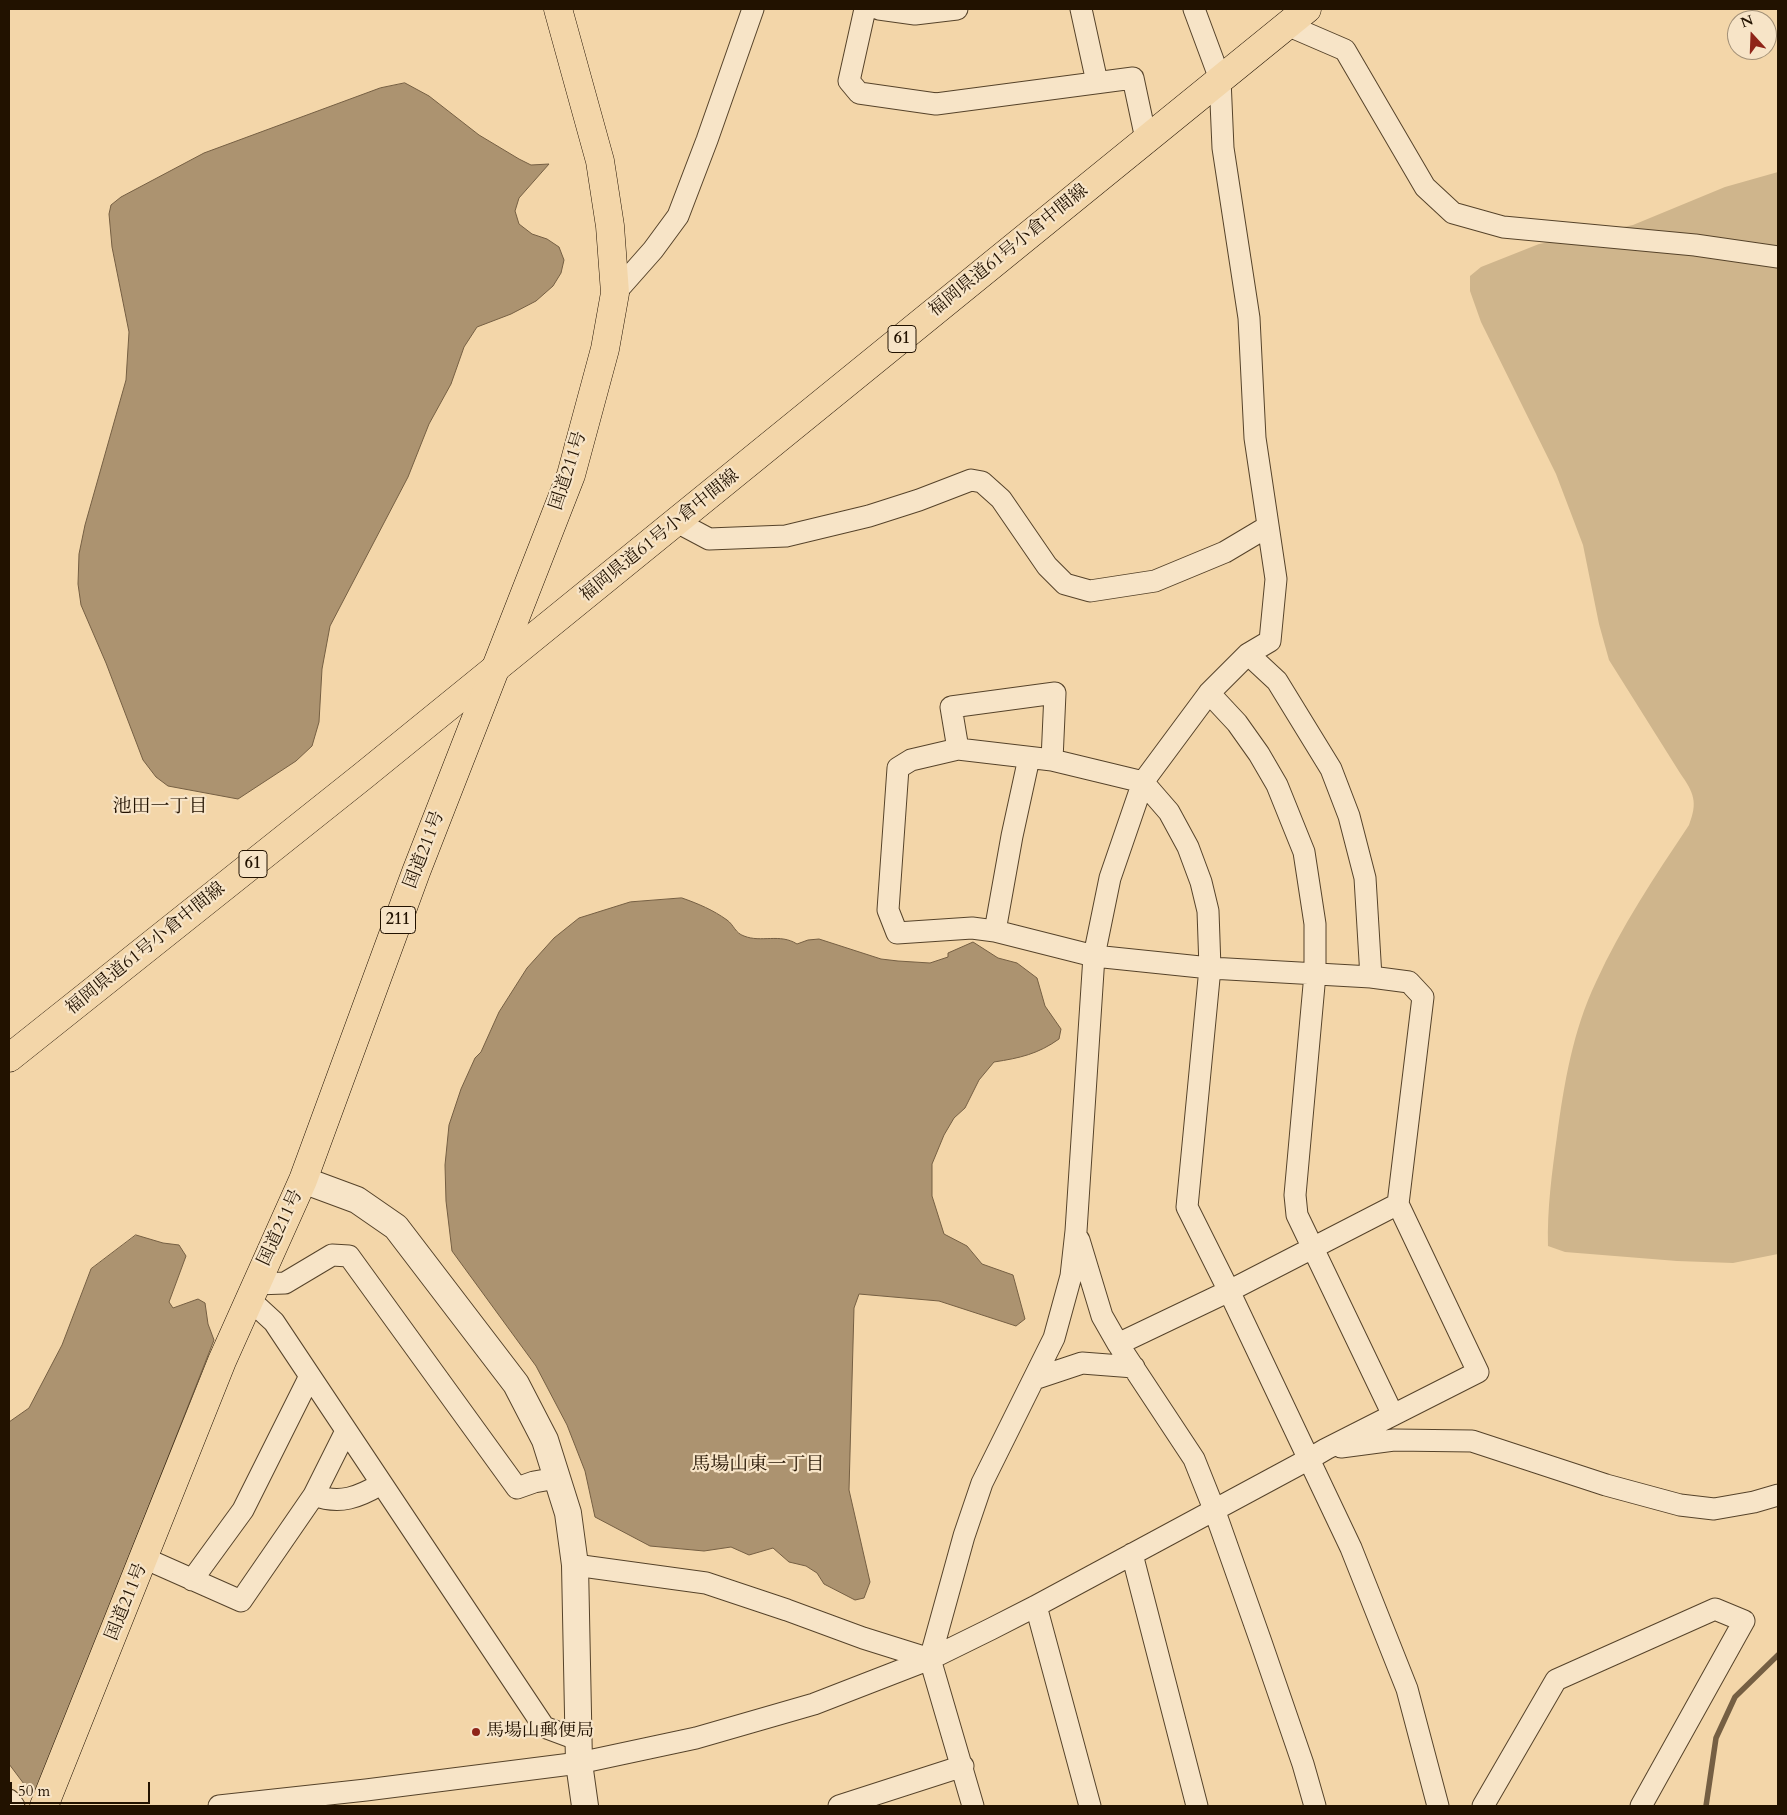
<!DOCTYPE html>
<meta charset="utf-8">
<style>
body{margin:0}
#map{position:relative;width:1787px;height:1815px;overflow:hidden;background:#f3d6a9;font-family:Cardo,serif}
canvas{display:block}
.frame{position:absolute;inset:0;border:10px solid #221200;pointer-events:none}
.north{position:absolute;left:1727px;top:10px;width:50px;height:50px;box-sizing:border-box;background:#f7e4c7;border:1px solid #a29077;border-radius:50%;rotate:340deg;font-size:14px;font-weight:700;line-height:20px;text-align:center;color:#221200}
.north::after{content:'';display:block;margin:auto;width:18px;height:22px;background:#8f2418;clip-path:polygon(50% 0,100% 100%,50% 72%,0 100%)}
.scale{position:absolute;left:10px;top:1782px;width:140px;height:22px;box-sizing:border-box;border:2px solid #221200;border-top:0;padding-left:6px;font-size:15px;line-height:18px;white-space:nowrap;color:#221200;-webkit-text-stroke:4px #f7e4c7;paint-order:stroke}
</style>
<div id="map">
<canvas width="1787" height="1815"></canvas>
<div class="frame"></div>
<div class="north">N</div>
<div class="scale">50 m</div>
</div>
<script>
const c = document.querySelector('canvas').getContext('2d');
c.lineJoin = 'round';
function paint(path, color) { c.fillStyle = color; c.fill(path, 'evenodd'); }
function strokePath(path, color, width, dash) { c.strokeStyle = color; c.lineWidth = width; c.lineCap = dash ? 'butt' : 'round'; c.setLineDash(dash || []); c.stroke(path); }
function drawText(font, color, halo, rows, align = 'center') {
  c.font = font + ' Cardo,"Noto Serif JP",serif'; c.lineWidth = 4.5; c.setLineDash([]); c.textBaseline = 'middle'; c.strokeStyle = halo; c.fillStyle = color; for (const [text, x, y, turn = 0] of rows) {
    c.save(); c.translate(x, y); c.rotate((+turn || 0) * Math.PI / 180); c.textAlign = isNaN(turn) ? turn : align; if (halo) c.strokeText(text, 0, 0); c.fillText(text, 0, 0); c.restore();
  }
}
paint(new Path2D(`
 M1778 172V1254L1733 1263 1677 1261 1565 1252 1548 1246C1547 1209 1552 1172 1557 1136 1564 1084 1573 1030 1596 982 1621 927 1655 876 1689 825 1698 802 1694 793 1680 773L1609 660 1599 624 1583 545 1556 474 1481 322 1470 291V276L1481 267 1539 244 1633 225 1725 187Z`), '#cfb58c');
const water = new Path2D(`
 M405 83 429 96 479 135 519 159 531 165 549 164 519 198 515 211 519 224 532 234 547 239 559 247 564 260 561 273 553 286 536 301 511 314 477 327 464 347 451 384 429 424 408 477 330 626 322 669 319 722 312 746 296 761 238 799 168 786 156 777 143 760 106 663 81 605 78 584 79 554 85 525 126 380 129 332 112 247 109 214 111 205 121 197 204 153 380 88Z
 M682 898C699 904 713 910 727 920 734 925 735 933 744 936 761 943 780 933 797 944L808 940 819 939 881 959 898 961 930 963 948 957V953L973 942 998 958 1017 963 1037 978 1045 1006 1061 1029 1059 1039C1038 1054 1020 1058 994 1062L979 1080 965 1108 954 1118 944 1135 932 1164V1196L944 1234 967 1246 982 1264 1013 1275 1025 1319 1016 1326 939 1301 859 1294 854 1308 849 1490 870 1582 864 1598 855 1600 824 1584 817 1573 806 1566 789 1562 773 1548 749 1555 731 1547 704 1551 650 1546 595 1517 585 1471 567 1425 536 1366 452 1251 446 1201 445 1165 449 1125 461 1089 475 1058 481 1052 499 1012 527 968 554 938 579 918 630 902Z
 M136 1235 163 1243 179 1245 186 1256 169 1302 173 1308 198 1299 205 1303 208 1324 214 1340 38 1788 30 1792 9 1764V1422L29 1408 62 1345 91 1269Z`);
paint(water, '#ac9370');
strokePath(water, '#755f43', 1);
strokePath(new Path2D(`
 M1706 1806 1716 1738 1735 1697 1778 1655`), '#755f43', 5.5);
const minor = new Path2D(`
 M865 9 849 81 859 93 936 104 1133 78 1146 139
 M879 9 915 14 957 9
 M1081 9 1097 82
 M1287 25 1345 50 1425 187 1453 213 1503 227 1695 245 1778 257
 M615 293 653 250 678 216 707 140 753 9
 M677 522 709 539 786 536 869 516 919 500 971 480 982 482 1001 499 1047 566 1065 584 1090 591 1155 581 1225 552 1267 527
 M1248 654 1277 681 1331 769 1349 816 1365 878 1371 977
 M1209 693 1237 723 1259 754 1277 785 1304 852 1315 924V974L1295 1195 1297 1215 1393 1415
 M958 749 951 707 1055 693 1052 760
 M995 931 1012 836 1029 758
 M1079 1240 1102 1316 1118 1344 1194 1459 1214 1509 1261 1642 1303 1764 1315 1806
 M256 1284 285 1283 332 1255 349 1256 517 1488 534 1482 557 1478
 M249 1299 274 1322 544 1727 579 1740
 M1118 1344 1229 1291 1398 1204
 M1034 1379 1082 1363 1134 1367
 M1341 1447 1394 1440 1472 1441 1606 1485 1680 1505 1714 1509 1754 1502 1778 1495
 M314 1495C340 1505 359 1497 381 1484
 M1132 1554 1197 1806
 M144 1558 241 1601 314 1495 346 1431
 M575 1565 706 1583 787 1610 863 1638 930 1659
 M192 1580 243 1510 310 1376
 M1036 1606 1090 1806
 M9 1800 14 1806
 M219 1806 366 1790 579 1763 696 1738 814 1704 930 1659 991 1629 1036 1606 1309 1459 1326 1449 1478 1372 1398 1204 1423 997 1409 982 1371 977 1210 968 1094 956 995 931 972 928 897 933 888 910 898 768 911 760 958 749 1052 760 1143 782 1169 812 1188 847 1201 882 1208 911 1210 968 1187 1207 1229 1291 1351 1548 1407 1689 1438 1806
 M839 1806 963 1766
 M973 1806 930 1659 964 1536 982 1483 1054 1338 1071 1276 1076 1231 1094 956 1110 878 1143 782 1209 693 1248 654 1270 641 1276 579 1255 438 1249 318 1223 148 1220 79 1194 9
 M1483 1806 1556 1680 1715 1609 1744 1621 1641 1806`);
const tertiary = new Path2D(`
 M303 1180 357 1200 396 1227 516 1384 545 1440 568 1513 575 1565 579 1763 585 1806`);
const primary = new Path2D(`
 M9 1058 363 776 1307 9`);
const trunk = new Path2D(`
 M44 1806 222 1361 303 1180 416 872 571 475 605 349 615 293 610 226 600 161 558 9`);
strokePath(minor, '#56432a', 23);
strokePath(tertiary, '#56432a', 28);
strokePath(primary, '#221200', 29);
strokePath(trunk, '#221200', 29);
strokePath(minor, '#f7e4c7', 21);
strokePath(tertiary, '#f7e4c7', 26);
strokePath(primary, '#f3d6a9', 28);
strokePath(trunk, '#f3d6a9', 28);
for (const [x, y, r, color] of [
 [476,1732,5,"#8f2418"]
]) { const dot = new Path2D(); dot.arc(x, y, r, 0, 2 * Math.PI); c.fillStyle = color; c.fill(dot); strokePath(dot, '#f7e4c7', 2); }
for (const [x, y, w] of [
 [902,339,28],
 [253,864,28],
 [398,920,35]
]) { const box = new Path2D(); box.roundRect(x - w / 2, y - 13.5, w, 27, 4); c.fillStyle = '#f7e4c7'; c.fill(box); strokePath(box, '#221200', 1); }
drawText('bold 16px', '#221200', null, [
 ["61",902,339],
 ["61",253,864],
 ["211",398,920]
]);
drawText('18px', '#221200', '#f7e4c7', [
 ["福岡県道61号小倉中間線",1009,251,-39],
 ["国道211号",569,471,-72],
 ["福岡県道61号小倉中間線",660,536,-39],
 ["国道211号",425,850,-69],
 ["福岡県道61号小倉中間線",146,949,-39],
 ["国道211号",281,1228,-65],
 ["国道211号",127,1602,-68]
]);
drawText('18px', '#221200', '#f7e4c7', [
 ["馬場山郵便局",486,1732]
], 'left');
drawText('19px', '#221200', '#f7e4c7', [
 ["池田一丁目",160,808],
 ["馬場山東一丁目",758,1466]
]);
</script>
